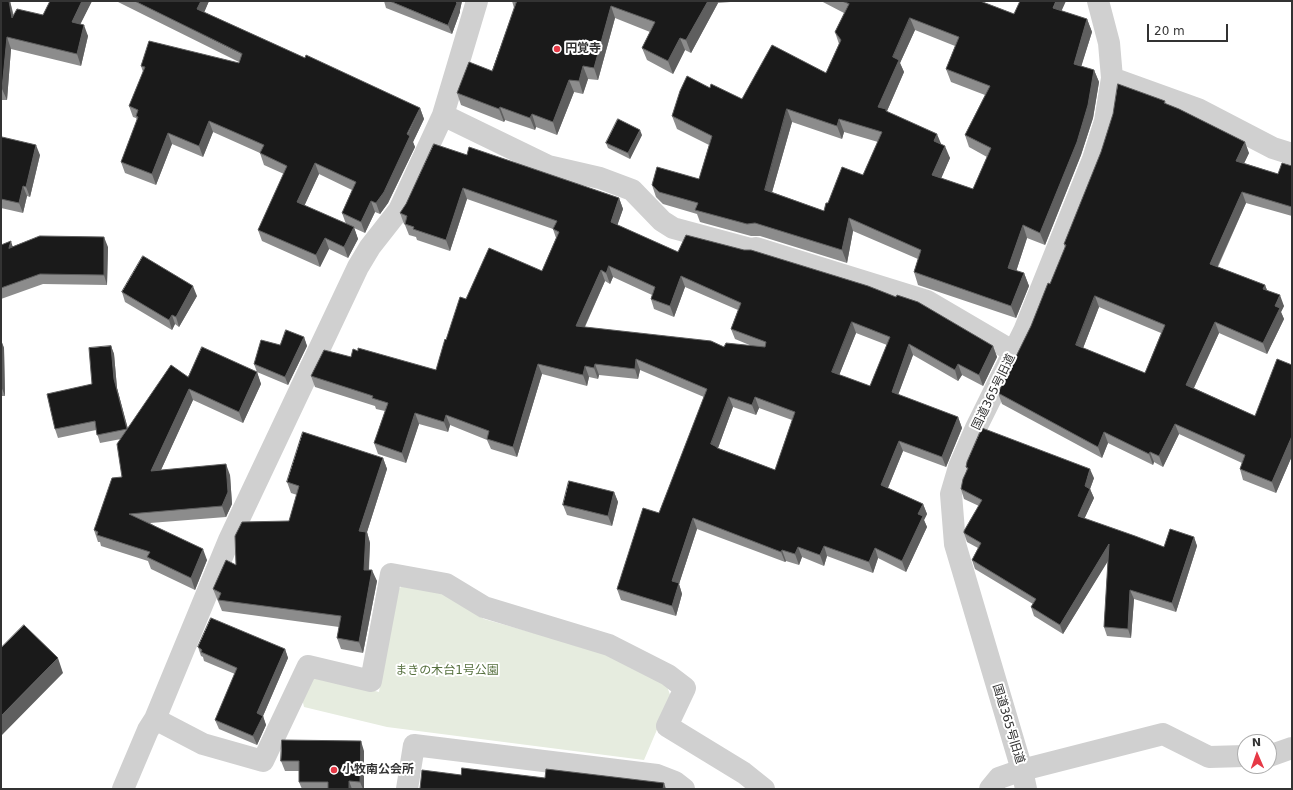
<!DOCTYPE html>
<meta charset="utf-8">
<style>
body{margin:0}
#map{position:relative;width:1293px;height:790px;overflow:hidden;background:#fff;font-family:"DejaVu Sans",sans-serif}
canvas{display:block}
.frame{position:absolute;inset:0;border:2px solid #333;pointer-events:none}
.north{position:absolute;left:1237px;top:734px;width:40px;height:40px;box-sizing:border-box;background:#fff;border:1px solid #adadad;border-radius:50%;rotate:358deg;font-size:11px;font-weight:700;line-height:16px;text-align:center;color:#333}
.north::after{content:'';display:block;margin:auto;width:14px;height:18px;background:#e63946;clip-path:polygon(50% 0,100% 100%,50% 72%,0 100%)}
.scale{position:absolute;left:1147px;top:24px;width:81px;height:18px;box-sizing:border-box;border:2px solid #333;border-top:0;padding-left:5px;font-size:12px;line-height:14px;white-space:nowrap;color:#333;-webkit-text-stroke:3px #fff;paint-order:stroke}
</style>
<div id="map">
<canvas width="1293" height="790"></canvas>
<div class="frame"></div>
<div class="north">N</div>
<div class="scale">20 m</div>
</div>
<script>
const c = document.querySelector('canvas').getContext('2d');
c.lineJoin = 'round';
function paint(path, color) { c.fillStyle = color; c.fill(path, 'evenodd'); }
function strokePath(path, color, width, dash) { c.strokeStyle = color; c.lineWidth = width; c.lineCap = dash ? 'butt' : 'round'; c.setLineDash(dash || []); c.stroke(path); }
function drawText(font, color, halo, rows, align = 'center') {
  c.font = font + ' "DejaVu Sans","Noto Sans JP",sans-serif'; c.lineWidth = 4; c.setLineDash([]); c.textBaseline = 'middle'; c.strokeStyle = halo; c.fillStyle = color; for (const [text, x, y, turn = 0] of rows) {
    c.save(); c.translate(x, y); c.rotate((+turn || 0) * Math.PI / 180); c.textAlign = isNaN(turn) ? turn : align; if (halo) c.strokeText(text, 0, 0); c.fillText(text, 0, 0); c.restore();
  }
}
paint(new Path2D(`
 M404 585 444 592 484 619 605 653 666 684 671 697 644 760 387 727 304 707 302 698 309 681 320 676 379 692 395 591Z`), '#e6ecdf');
strokePath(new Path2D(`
 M1112 78 1198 109 1273 148 1292 154
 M443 115 548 166 600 178 632 190 662 221 673 228 751 249 756 248 927 301 1014 352
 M155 719 203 744 263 761 308 666 371 681 391 574 446 584 484 607 609 645 668 675 685 688 667 726 744 773 764 789
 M1269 756 1292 748
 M123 789 148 730 155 719 229 540 358 267 370 247 399 210 443 115 477 1
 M407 789 414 745 657 775 675 782 684 789
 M990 789 999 778 1022 770 1163 734 1209 757 1245 756
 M1026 789 1022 770 955 544 951 494 959 467 976 428 1024 331 1079 194 1093 159 1105 121 1112 78 1109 43 1098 1`), '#d0d0d0', 22);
paint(new Path2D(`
 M1 1H10L14 16 43 15 50 1H92L80 24 88 36 81 66 11 49 7 100H1Z
 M116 1H209L204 12 305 58 420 108 424 119 413 142 415 147 388 203 380 214 375 212 365 233 354 228 358 239 348 258 329 249 320 267 262 241 258 230 284 174 264 165 260 153 213 132 203 157 172 144 156 185 125 173 121 162 137 120 136 118 133 117 129 106 143 72 141 66 239 63V62ZM319 174 352 190 342 213 346 224 304 206Z
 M384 1H462L460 10V12L452 34 386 8Z
 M512 1H743L718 3 691 53 685 50 673 74 647 60 642 48 650 32 615 18 598 80 588 79 583 94 574 92 557 135 536 127 535 130 505 120 504 122 461 105 457 93 492 71 514 8Z
 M821 1H980L1014 14 1062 11 1087 19 1092 32 1081 66 1094 70 1099 82 1093 118 1081 155 1045 245 1027 238 1016 271 1024 273 1029 286 1016 318 918 285 914 272 918 259 853 231 847 263 760 236H751L700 222 697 214 663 204 656 197 652 185 699 179 709 145 677 129 672 116 710 88 742 99 826 73 839 44 835 32 844 13ZM915 30 955 46 946 69 951 82 985 95 965 135 969 147 987 157 973 189 941 178 950 158 941 144 887 112V111L904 72 900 63ZM792 122 842 139 844 132 878 142 863 175 824 211 772 192Z
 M1165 101 1166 104 1249 153 1244 163 1278 174 1292 166V216L1246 203 1218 267 1265 285 1267 290 1284 306 1281 312 1284 319 1267 354 1219 333 1194 388 1255 416 1292 365V456L1276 493 1243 480 1240 469 1242 463 1179 434 1163 467 1154 462 1153 465 1108 443 1102 458 1002 404 998 393 1031 326 1050 284 1065 248 1064 244ZM1099 307 1161 333 1145 373 1083 348Z
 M642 135 630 159 608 148 606 143Z
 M1 139 40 155 30 197 27 196 23 213 1 208Z
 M467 155 619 198 623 209 617 225 678 252 993 346 997 357 983 386 962 375 958 381 913 355 898 395 958 417 962 428 946 467 903 451 888 488 923 504 927 514 924 520 927 527 906 572 878 558 873 573 827 556 824 566 802 557 799 565 786 561 785 562 697 529 679 584 682 594 676 616 621 600 617 589 659 513 704 397 640 370 638 379 599 375 598 379 589 377 587 386 542 374 517 457 491 449 487 440 450 425 448 432 419 424 406 463 378 454 374 443 385 411 376 409 375 406 315 387 311 376 351 357 436 370 446 340 466 299 542 271 556 238 553 229 467 199 450 251 417 240 416 237 409 235 405 225 404 224 400 213ZM613 277 652 295 651 299 654 309 674 317 685 287 738 310 731 329 735 339 752 346 724 347 585 327 605 281 610 284ZM856 333 887 345 870 386 839 375ZM733 407 756 415 759 408 792 420 775 470 718 448Z
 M1 245 12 246 108 247 107 285 43 284 1 299Z
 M122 292 197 296 179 327 175 324 172 330 125 302Z
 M304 337 307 346 288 385 257 372 254 364 280 345Z
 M1 340 4 348 5 396H1Z
 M111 346 114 354 117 388 128 429 188 377 257 372 261 384 243 423 193 400 161 470 230 475 232 504 226 517 150 523 207 560 195 590 151 569 148 561 101 546 100 542H98L94 530 122 477 121 439 100 443 96 430 58 438 55 429 92 384Z
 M383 458 387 469 367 532 370 543 369 570 377 581 363 653 341 649 337 638 339 627 222 611 213 589 289 521 297 495 291 493 287 482Z
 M966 467 1094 478 1090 489 1094 498 1084 519 1164 547 1194 537 1197 546 1176 612 1134 599 1131 638 1107 636 1104 627 1108 560 1063 634 1034 616 1031 607 1033 604 975 569 972 560 978 548 967 542 964 533 979 506 964 499 961 489 967 469Z
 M614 492 618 502 612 526 567 515 563 505Z
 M198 647 285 649 288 658 263 716 266 725 257 745 219 729 215 720 235 674 204 661 203 657 201 656Z
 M364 751V789H302L299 782V771H285L281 761Z`), '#8c8c8c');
paint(new Path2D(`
 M9 1H10L16 29 12 18Z
 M82 1H92L76 33 72 22Z
 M201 1H209L201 20 197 9Z
 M456 1H462L460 10V12L452 34 448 25Z
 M708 1H717L718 3 691 53 686 40Z
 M1056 1H1066L1057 21 1053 8Z
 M611 6 615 18 598 80 594 68Z
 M910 18 915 30 900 63 904 72 887 111 891 122 878 107 893 57Z
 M1087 19 1092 32 1078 77 1074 64Z
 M84 25 88 36 81 66 77 54Z
 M7 37 11 49 7 100 2 89Z
 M680 38 685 50 673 74 668 61Z
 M583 66 588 79 583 94 579 81Z
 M1094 70 1099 82 1093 118 1081 155 1045 245 1040 233Z
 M569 80 574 92 557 135 553 122Z
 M500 107 505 120 504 122 499 109Z
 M420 108 424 119 413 142 415 147 388 203 380 214 376 203Z
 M787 109 792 122 769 203 765 190Z
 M532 114 536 127 535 130 530 118Z
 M839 119 844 132 842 139 837 126Z
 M209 121 213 132 203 157 199 146Z
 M640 130 642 135 630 159 628 153Z
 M168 133 172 144 156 185 152 174Z
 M937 134 942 146 934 141Z
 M1245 142 1249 153 1240 172 1236 161Z
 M36 145 40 155 30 197 26 187Z
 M945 146 950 158 937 188 932 175Z
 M315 163 319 174 301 213 297 202Z
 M23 186 27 196 23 213 19 203Z
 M463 188 467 199 450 251 446 240Z
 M1242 192 1246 203 1214 274 1210 264Z
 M619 198 623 209 615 232 611 222Z
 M371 201 375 212 365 233 361 222Z
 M849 218 853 231 847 263 842 250Z
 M1023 225 1027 238 1013 281 1008 268Z
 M354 227 358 239 348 258 344 247Z
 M104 237 108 247 107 285 104 275Z
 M325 238 329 249 320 267 316 255Z
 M11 241 14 251 9 248Z
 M609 266 613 277 610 284 606 273Z
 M601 270 605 281 580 337 576 326Z
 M1024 273 1029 286 1016 318 1011 306Z
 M681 276 685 287 674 317 670 306Z
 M1265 285 1269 296 1263 289Z
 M193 286 197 296 179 327 176 317Z
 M1280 295 1284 306 1281 312 1284 319 1267 354 1263 343 1275 306Z
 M1095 296 1099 307 1080 356 1076 345Z
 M172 315 175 324 172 330 169 320Z
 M852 322 856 333 836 383 832 372Z
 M1215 322 1219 333 1190 396 1186 385Z
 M304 337 307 346 288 385 285 377Z
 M1 340 4 348 5 396 1 386Z
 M909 344 913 355 895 403 892 392Z
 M111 346 114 354 117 388 130 437 127 429 114 379Z
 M993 346 997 357 983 386 979 375Z
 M636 359 640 370 638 379 635 369Z
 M538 364 542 374 517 457 513 447Z
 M595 364 599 375 598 379 594 368Z
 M958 364 962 375 958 381 955 370Z
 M585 366 589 377 587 386 583 375Z
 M257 372 261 384 243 423 239 412Z
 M189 389 193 400 155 483 151 471Z
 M729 397 733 407 718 448 721 457 711 444Z
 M755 397 759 408 756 415 752 405Z
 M415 413 419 424 406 463 402 453Z
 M446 415 450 425 448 432 444 422Z
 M958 417 962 428 946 467 942 457Z
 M1175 424 1179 434 1163 467 1159 456Z
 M1104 432 1108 443 1102 458 1098 447Z
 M1292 436V456L1276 493 1272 482Z
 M899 441 903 451 885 495 881 485Z
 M1150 452 1154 462 1153 465 1149 454Z
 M383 458 387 469 367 532 370 543 368 581 364 570 359 531Z
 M226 464 230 475 232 504 226 517 222 506Z
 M1090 469 1094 478 1090 489 1094 498 1081 526 1078 516 1085 486Z
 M614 492 618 502 612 526 608 516Z
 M923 504 927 514 924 520 927 527 906 572 902 561 918 514Z
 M693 518 697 529 679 584 682 594 676 616 672 606V581Z
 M1194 537 1197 546 1176 612 1172 603Z
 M1109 544 1113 553 1063 634 1060 625Z
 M824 546 827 556 824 566 820 555Z
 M798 547 802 557 799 565 795 554Z
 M875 548 878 558 873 573 869 562Z
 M203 549 207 560 195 590 191 578Z
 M782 550 786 561 785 562 781 552Z
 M372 570 377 581 363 653 359 642Z
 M1130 590 1134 599 1131 638 1128 629Z
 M285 649 288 658 263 716 266 725 257 745 253 736 257 713Z
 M58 658 63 673 1 736V716Z
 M361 741 364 751V789H363L360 782Z
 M349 781 352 789H349Z
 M664 783 666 789H663Z`), '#5f5f5f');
const building = new Path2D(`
 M1 1H9L12 18 17 9 43 15 50 1H82L72 22 84 25 77 54 7 37 2 89H1Z
 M135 1H201L197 9 305 58 306 55 420 108 407 134 410 136 384 192 376 203 371 201 361 222 342 213 356 182 315 163 297 202 354 227 344 247 325 238 316 255 258 230 287 166 260 153 264 145 209 121 199 146 168 133 152 174 121 162 138 117 136 116 138 110 129 106 145 67 141 66 149 41 239 63 242 54Z
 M390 1H456V2L457 3 448 25Z
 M517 1H708L686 40 680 38 668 61 642 48 655 22 611 6 594 68 583 66 579 81 569 80 553 122 532 114 530 118 500 107 499 109 457 93 469 62 492 71Z
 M842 1H980L1014 14 1020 1H1056L1053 8 1087 19 1074 64 1094 70 1088 105 1077 142 1040 233 1023 225 1008 268 1024 273 1011 306 914 272 921 250 849 218 842 250 755 223 747 224 695 210 698 203 659 192 652 185 657 167 699 179 712 136 672 116 680 91 687 76 710 88 711 84 742 99 772 45 826 73 841 40 835 32 849 4ZM910 18 959 37 946 69 990 86 965 135 991 148 973 189 932 175 945 146 934 141 937 134 886 111V109L878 107 899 60 893 57ZM787 109 837 126 839 119 882 132 863 175 842 167 828 203H826L824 211 765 190Z
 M1118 84 1165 101 1164 103 1179 109 1245 142 1236 161 1278 174 1282 163 1292 166V207L1242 192 1210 264 1265 285 1263 289 1280 295 1275 306 1280 308 1263 343 1215 322 1186 385 1255 416 1277 359 1292 365V436L1272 482 1240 469 1245 455 1175 424 1159 456 1150 452 1149 454 1104 432 1098 447 998 393 1031 326 1048 283 1050 284 1066 245 1064 244 1101 152 1113 114ZM1095 296 1165 325 1145 373 1076 345Z
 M618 119 640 130 628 153 606 143Z
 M2 137 36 145 26 187 23 186 19 203 1 199V139Z
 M434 144 467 155 469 147 619 198 611 222 678 252 686 235 744 250H751L868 286 896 297 897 295 918 302 993 346 979 375 958 364 955 370 909 344 892 392 958 417 942 457 899 441 881 485 923 504 918 514 923 516 902 561 875 548 869 562 824 546 820 555 798 547 795 554 782 550 781 552 693 518 672 581 679 583 672 606 617 589 643 508 659 513 707 389 636 359 635 369 595 364 594 368 585 366 583 375 538 364 513 447 487 439 489 431 446 415 444 422 415 413 402 453 374 443 388 403 372 398 373 396 311 376 324 350 351 357 353 349 358 351V348L436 370 445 339 446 340 460 297 466 299 489 248 542 271 559 232 553 229 557 221 463 188 446 240 413 229 414 227 405 224 407 216 400 213 406 204ZM609 266 655 287 651 299 670 306 681 276 741 303 731 329 766 342 765 347 726 343 724 347 711 341 576 326 601 270 606 273ZM852 322 890 337 870 386 832 372ZM729 397 752 405 755 397 795 412 775 470 717 448V447L711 444Z
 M40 236 104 237V275L40 274 1 288V245L11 241 9 248Z
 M143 256 193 286 176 317 172 315 169 320 122 292Z
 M286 330 304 337 285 377 254 364 261 340 280 345Z
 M111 346 114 379 127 429 97 435 95 421 55 429 47 394 92 384 89 348Z
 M202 347 257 372 239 412 189 389 151 471 226 464 228 492 222 506 129 514 203 549 191 578 147 557 150 552 97 535 98 532 94 530 112 478 122 477 117 444 171 365 188 377Z
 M982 428 1090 469 1085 486 1090 489 1078 516 1135 536 1164 547 1170 529 1194 537 1172 603 1130 590 1128 629 1104 627 1109 544 1060 625 1031 607 1036 599 972 560 981 543 964 533V531L982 500 961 489 963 479 968 468 966 467 967 462Z
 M303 432 383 458 359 531 366 532 364 570H372L359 642 337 638 341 616 218 600 221 593 213 589 226 560 236 565 235 536 242 522 289 521 299 486 287 482Z
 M569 481 614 492 608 516 563 505Z
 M211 618 285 649 257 713 263 716 253 736 215 720 237 668 201 652 202 650 198 647Z
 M24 625 58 658 1 716V648Z
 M282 740 361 741 360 782 349 781V789H328V782H299V761H281Z
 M462 768 545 778 546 769 664 783 663 789H420L422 770 461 775Z`);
paint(building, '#1a1a1a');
strokePath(building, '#5f5f5f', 1);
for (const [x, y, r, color] of [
 [557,49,4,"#e63946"],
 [334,770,4,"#e63946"]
]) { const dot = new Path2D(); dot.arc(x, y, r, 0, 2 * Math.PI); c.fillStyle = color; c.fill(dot); strokePath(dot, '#fff', 1.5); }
drawText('bold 12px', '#333', '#fff', [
 ["円覚寺",565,49],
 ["小牧南公会所",342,770]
], 'left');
drawText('12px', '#333', '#fff', [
 ["国道365号旧道",994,392,-64],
 ["国道365号旧道",1008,724,73]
]);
drawText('12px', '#56703f', '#fff', [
 ["まきの木台1号公園",447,671]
]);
</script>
